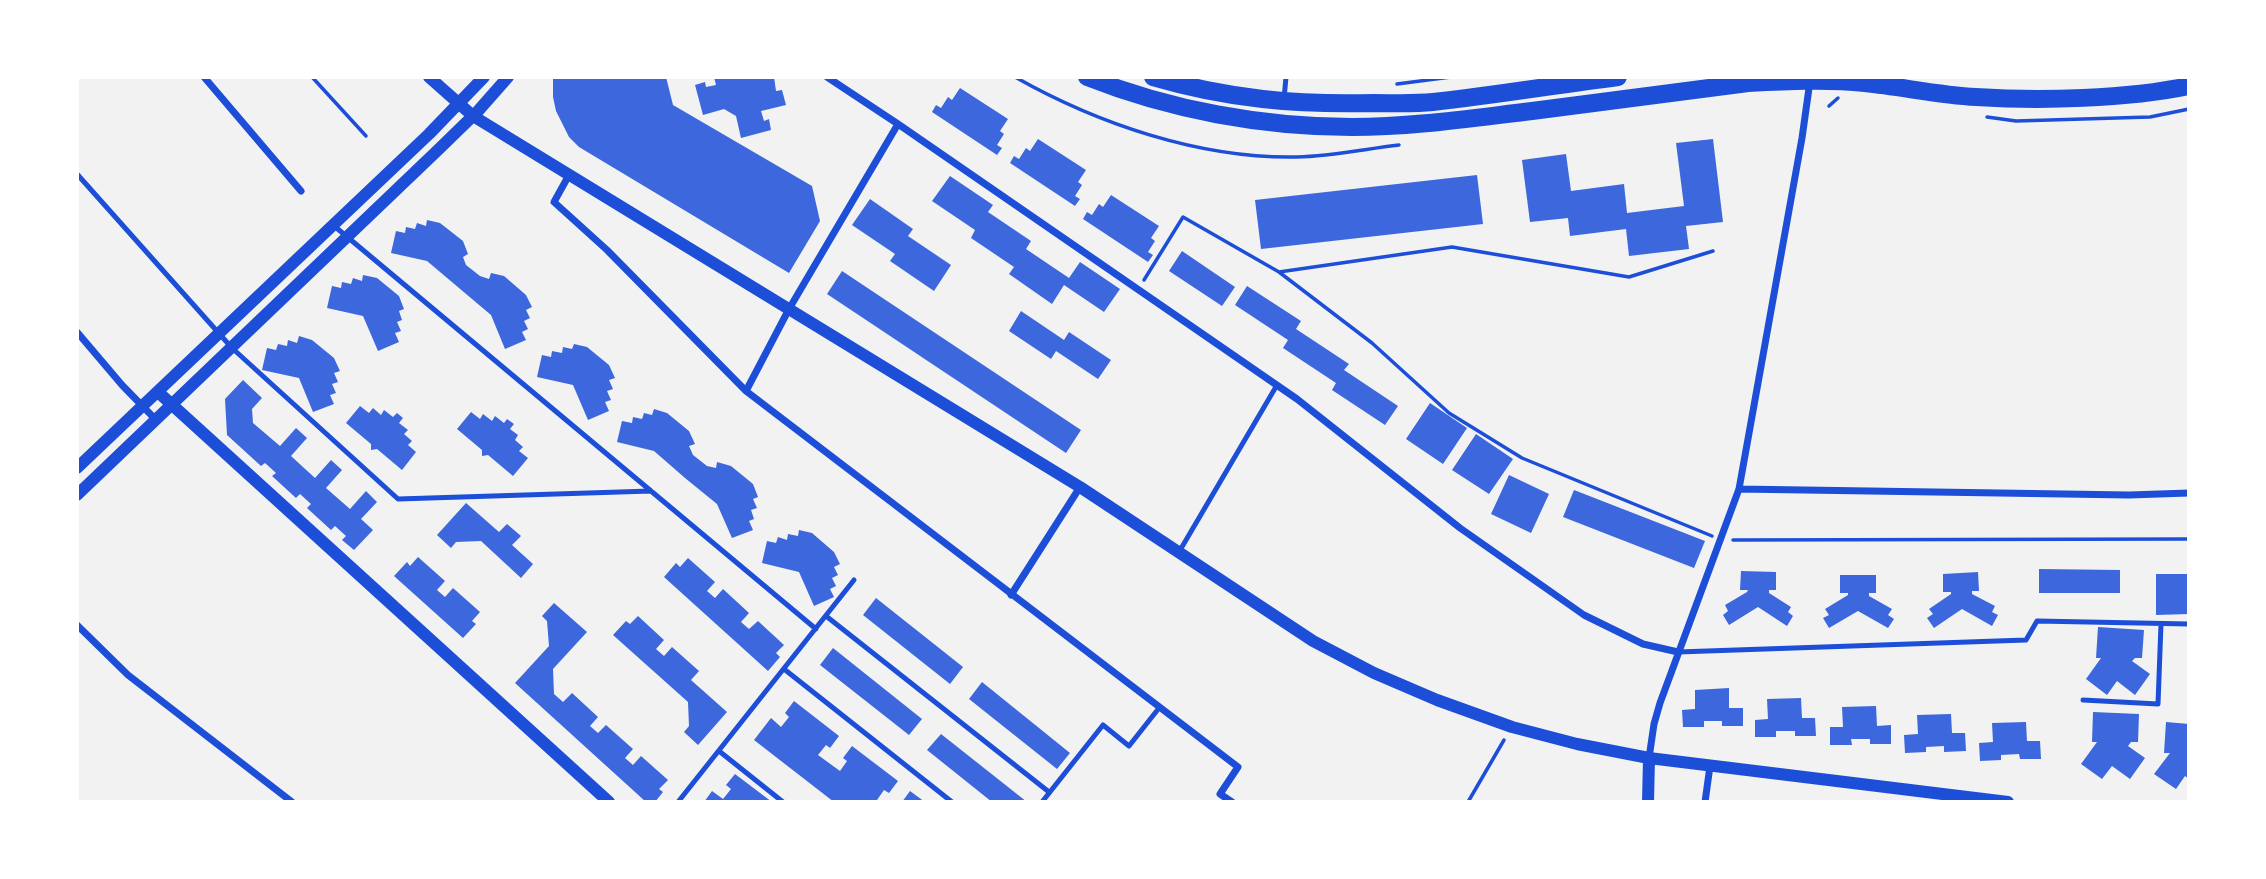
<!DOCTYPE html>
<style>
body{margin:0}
#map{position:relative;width:2266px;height:879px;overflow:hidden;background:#f2f2f2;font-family:Arial,sans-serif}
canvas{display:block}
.frame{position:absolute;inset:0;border:79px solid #fff;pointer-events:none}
</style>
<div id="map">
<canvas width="2266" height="879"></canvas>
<div class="frame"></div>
</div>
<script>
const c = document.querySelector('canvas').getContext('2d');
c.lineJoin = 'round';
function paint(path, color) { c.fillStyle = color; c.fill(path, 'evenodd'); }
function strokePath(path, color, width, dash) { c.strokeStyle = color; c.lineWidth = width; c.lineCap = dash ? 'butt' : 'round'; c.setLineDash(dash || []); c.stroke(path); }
paint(new Path2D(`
 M553 77H666L673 105 812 186 820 221 789 273 579 147 569 137 556 111 553 97Z
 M714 77H774L776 91 782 90 786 105 761 111 764 121 769 119 771 130 741 138 736 116 724 109 703 115 695 85 705 82 706 87 716 85Z
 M960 88 1008 119 1000 131 1004 134 997 145 1002 148 997 155 932 112 936 105 941 108 948 97 952 100Z
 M1038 139 1086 170 1078 182 1082 185 1075 196 1080 199 1075 206 1010 163 1014 156 1019 159 1026 148 1030 151Z
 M1713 139 1723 222 1686 226 1689 249 1629 256 1626 229 1570 236 1568 218 1530 222 1522 160 1566 154 1571 191 1624 184 1627 213 1684 206 1676 143Z
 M1477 175 1483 224 1261 249 1255 200Z
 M950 176 993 205 988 212 1031 241 1026 249 1069 278 1080 262 1120 289 1104 312 1064 285 1052 304 1009 274 1014 267 971 238 975 230 932 201Z
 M1111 195 1159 226 1151 238 1155 241 1148 252 1153 255 1148 262 1083 219 1087 212 1092 215 1099 204 1103 207Z
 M870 199 913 229 908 236 951 265 934 291 890 261 895 254 852 225Z
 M427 220 440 223 463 241 468 254 463 257 466 265 480 276 489 279 491 273 504 276 526 295 532 307 526 310 530 318 524 321 528 329 522 332 526 340 505 349 491 315 427 261 391 253 396 231 405 233 406 227 415 229 417 223 426 226Z
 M1182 251 1235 287 1222 306 1169 271Z
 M842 271 1081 430 1066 453 827 294Z
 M363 275 377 278 399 296 404 309 399 311 402 320 397 322 401 331 395 333 399 342 378 351 363 316 327 308 332 286 341 288 342 282 351 284 353 278 362 281Z
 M1247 286 1301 321 1296 329 1349 364 1344 370 1398 406 1385 425 1332 390 1336 383 1283 348 1288 340 1235 305Z
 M1021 311 1064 340 1069 332 1111 360 1098 379 1056 351 1051 359 1009 331Z
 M299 336 312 340 334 358 340 371 334 373 338 382 332 384 336 393 330 395 334 404 313 412 299 378 262 370 267 348 276 350 278 344 287 346 288 340 297 343Z
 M574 344 587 347 609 365 615 378 609 380 613 389 607 391 611 400 605 402 609 411 588 420 573 385 537 377 542 355 551 357 552 351 562 353 563 347 572 349Z
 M243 380 262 398 252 409 253 423 280 446 296 428 307 438 291 456 315 478 331 460 342 470 326 488 350 509 366 491 377 502 361 519 373 530 354 550 342 540 346 536 335 526 331 530 307 508 311 504 300 494 296 498 272 476 276 473 265 463 261 466 227 435 225 399Z
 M1430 403 1467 428 1443 464 1406 439Z
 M360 406 369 413 373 408 381 415 384 410 393 417 397 413 403 418 399 423 408 430 404 434 412 441 408 445 416 452 402 470 377 449 371 450V444L346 423Z
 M654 409 667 413 689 431 695 444 689 446 693 455 707 466 716 468 717 462 731 466 753 484 758 497 753 499 757 508 751 510 754 519 749 521 753 530 732 538 717 504 685 478 654 451 617 442 622 421 632 423 633 417 642 419 644 413 652 415Z
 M471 412 480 419 483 414 492 421 495 416 504 423 507 419 514 424 510 429 518 435 515 440 523 447 519 451 528 458 513 476 488 455 482 456V450L457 429Z
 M1476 434 1513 459 1489 494 1452 470Z
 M1509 475 1549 494 1531 533 1491 514Z
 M1574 490 1705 541 1694 568 1563 517Z
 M466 503 499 532 507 524 521 536 512 545 533 564 521 578 481 541 456 542 451 548 437 535Z
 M799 530 812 533 834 552 840 564 834 567 838 575 832 578 836 586 830 589 834 597 814 606 799 572 762 563 767 541 776 543 778 537 787 540 788 534 798 536Z
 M418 557 445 581 437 590 445 597 453 588 480 612 472 621 476 624 463 638 394 576 407 562 410 566Z
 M688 558 715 582 707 591 715 598 723 589 749 613 741 622 749 629 758 621 784 645 776 653 780 657 768 671 664 577 676 563 680 567Z
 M2039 569 2120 570V593H2039Z
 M1741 571 1776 572V590H1769V593L1791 607 1788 612 1793 616 1787 626 1758 607 1729 625 1723 615 1728 611 1725 605 1747 592 1748 590H1740Z
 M1978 572 1979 591H1972V594L1995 606 1992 612 1998 615 1992 626 1962 609 1934 628 1927 618 1933 614 1929 609 1951 594V592H1943V574Z
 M2156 574H2189V614L2156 615Z
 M1840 575H1876V593H1869V596L1892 609 1888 615 1894 619 1888 628 1858 611 1829 628 1823 618 1829 615 1825 609 1848 595V593H1840Z
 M876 598 963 667 950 684 863 615Z
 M554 603 587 632 553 669 554 694 563 702 572 693 598 717 590 726 598 733 606 725 633 749 625 758 633 765 641 756 668 780 659 789 663 792 655 802H646L515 683 549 646 547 621 542 616Z
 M638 616 664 640 656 649 664 656 672 647 699 671 691 680 727 712 698 745 684 732 689 726 688 702 613 635 626 621 630 624Z
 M2098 627 2144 630 2142 658H2135L2132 661 2150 674 2135 695 2117 681 2107 695 2086 679 2101 658H2096Z
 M833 648 922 719 909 735 820 665Z
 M982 682 1070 753 1057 769 969 699Z
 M1729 688V708H1743V726H1722V721H1704V727H1683L1682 710 1695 709V690Z
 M1801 698 1802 718H1815L1816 736H1795V731H1776V737H1755V720L1768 719 1767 699Z
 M794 701 839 736 830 748 826 745 818 755 840 771 847 761 843 758 852 746 898 781 889 793 884 790 877 800 880 802H834L754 740 771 718 781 727 789 717 785 713Z
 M1876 706 1877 726 1891 725V744H1870V739H1851L1852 745H1830V727H1843L1842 707Z
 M2093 712 2139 714 2138 742H2131L2128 746 2145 758 2130 779 2112 766 2102 779 2081 764 2097 742H2092Z
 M1951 714 1952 733H1965L1966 751 1944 752V746L1926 747V752L1905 753 1904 735 1918 734 1917 715Z
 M2026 722 2027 741H2040L2041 759H2020L2019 754 2001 755V760L1980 761 1979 743 1993 742 1992 723Z
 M2166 722 2189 724V779L2185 776 2176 789 2154 774 2170 753H2164Z
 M941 734 1027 802H992L927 750Z
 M735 774 772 802H704L712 791 723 799 731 789 726 785Z
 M910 791 925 802H902Z`), '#3d67dc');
strokePath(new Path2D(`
 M312 77 366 136
 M1015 77C1098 124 1201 159 1297 157 1331 156 1365 149 1399 145
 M1397 84 1451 77
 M1829 106 1838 98
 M1987 117 2016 121 2150 117 2189 109
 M1279 272 1372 343 1449 413 1522 458 1712 536
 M1144 280 1183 217 1279 272 1452 247 1629 277 1713 251
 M1733 540 2189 539
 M1468 802 1504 740`), '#1d4ed8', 3.5);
strokePath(new Path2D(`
 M1284 99 1286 77
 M77 174 232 348 398 499 651 491
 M333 225 816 629
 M1179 552 1277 385
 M826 616 1049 792
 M1678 652 2026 640 2037 621 2189 624
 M784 669 952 802
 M2083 700 2158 704 2161 624
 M719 751 783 802
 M678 802 854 580
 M1042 802 1103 725 1129 746 1159 708`), '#1d4ed8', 5);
strokePath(new Path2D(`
 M204 77 301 191
 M827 77 898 124 1297 399 1460 528 1584 615 1643 644 1678 652
 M569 175 554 202 607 250 746 391 1238 767 1220 794 1232 802
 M77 332 122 385 156 420
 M746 391 789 309 898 124
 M1739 489 2129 495 2189 493
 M1011 595 1080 487
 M77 625 128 675 292 802
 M1649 758 1654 724 1660 703 1739 489 1802 138 1810 81
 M1705 802 1710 766`), '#1d4ed8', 7);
strokePath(new Path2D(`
 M429 77 473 116 1080 487 1313 641 1374 673 1437 700 1512 727 1577 744 1649 758 2008 802
 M158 392 609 802
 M77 468 429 134 484 77
 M77 495 440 148 478 111 508 77
 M1648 802 1649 758`), '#1d4ed8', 12);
strokePath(new Path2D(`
 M1087 77C1170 110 1263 127 1352 127 1413 127 1472 118 1532 111 1604 101 1676 92 1748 83 1787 81 1827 79 1865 83 1903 87 1939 95 1976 97 2040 101 2127 99 2189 86
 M1153 77C1228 99 1297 105 1374 103 1394 103 1413 104 1433 102 1494 95 1556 85 1618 77`), '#1d4ed8', 18);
</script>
